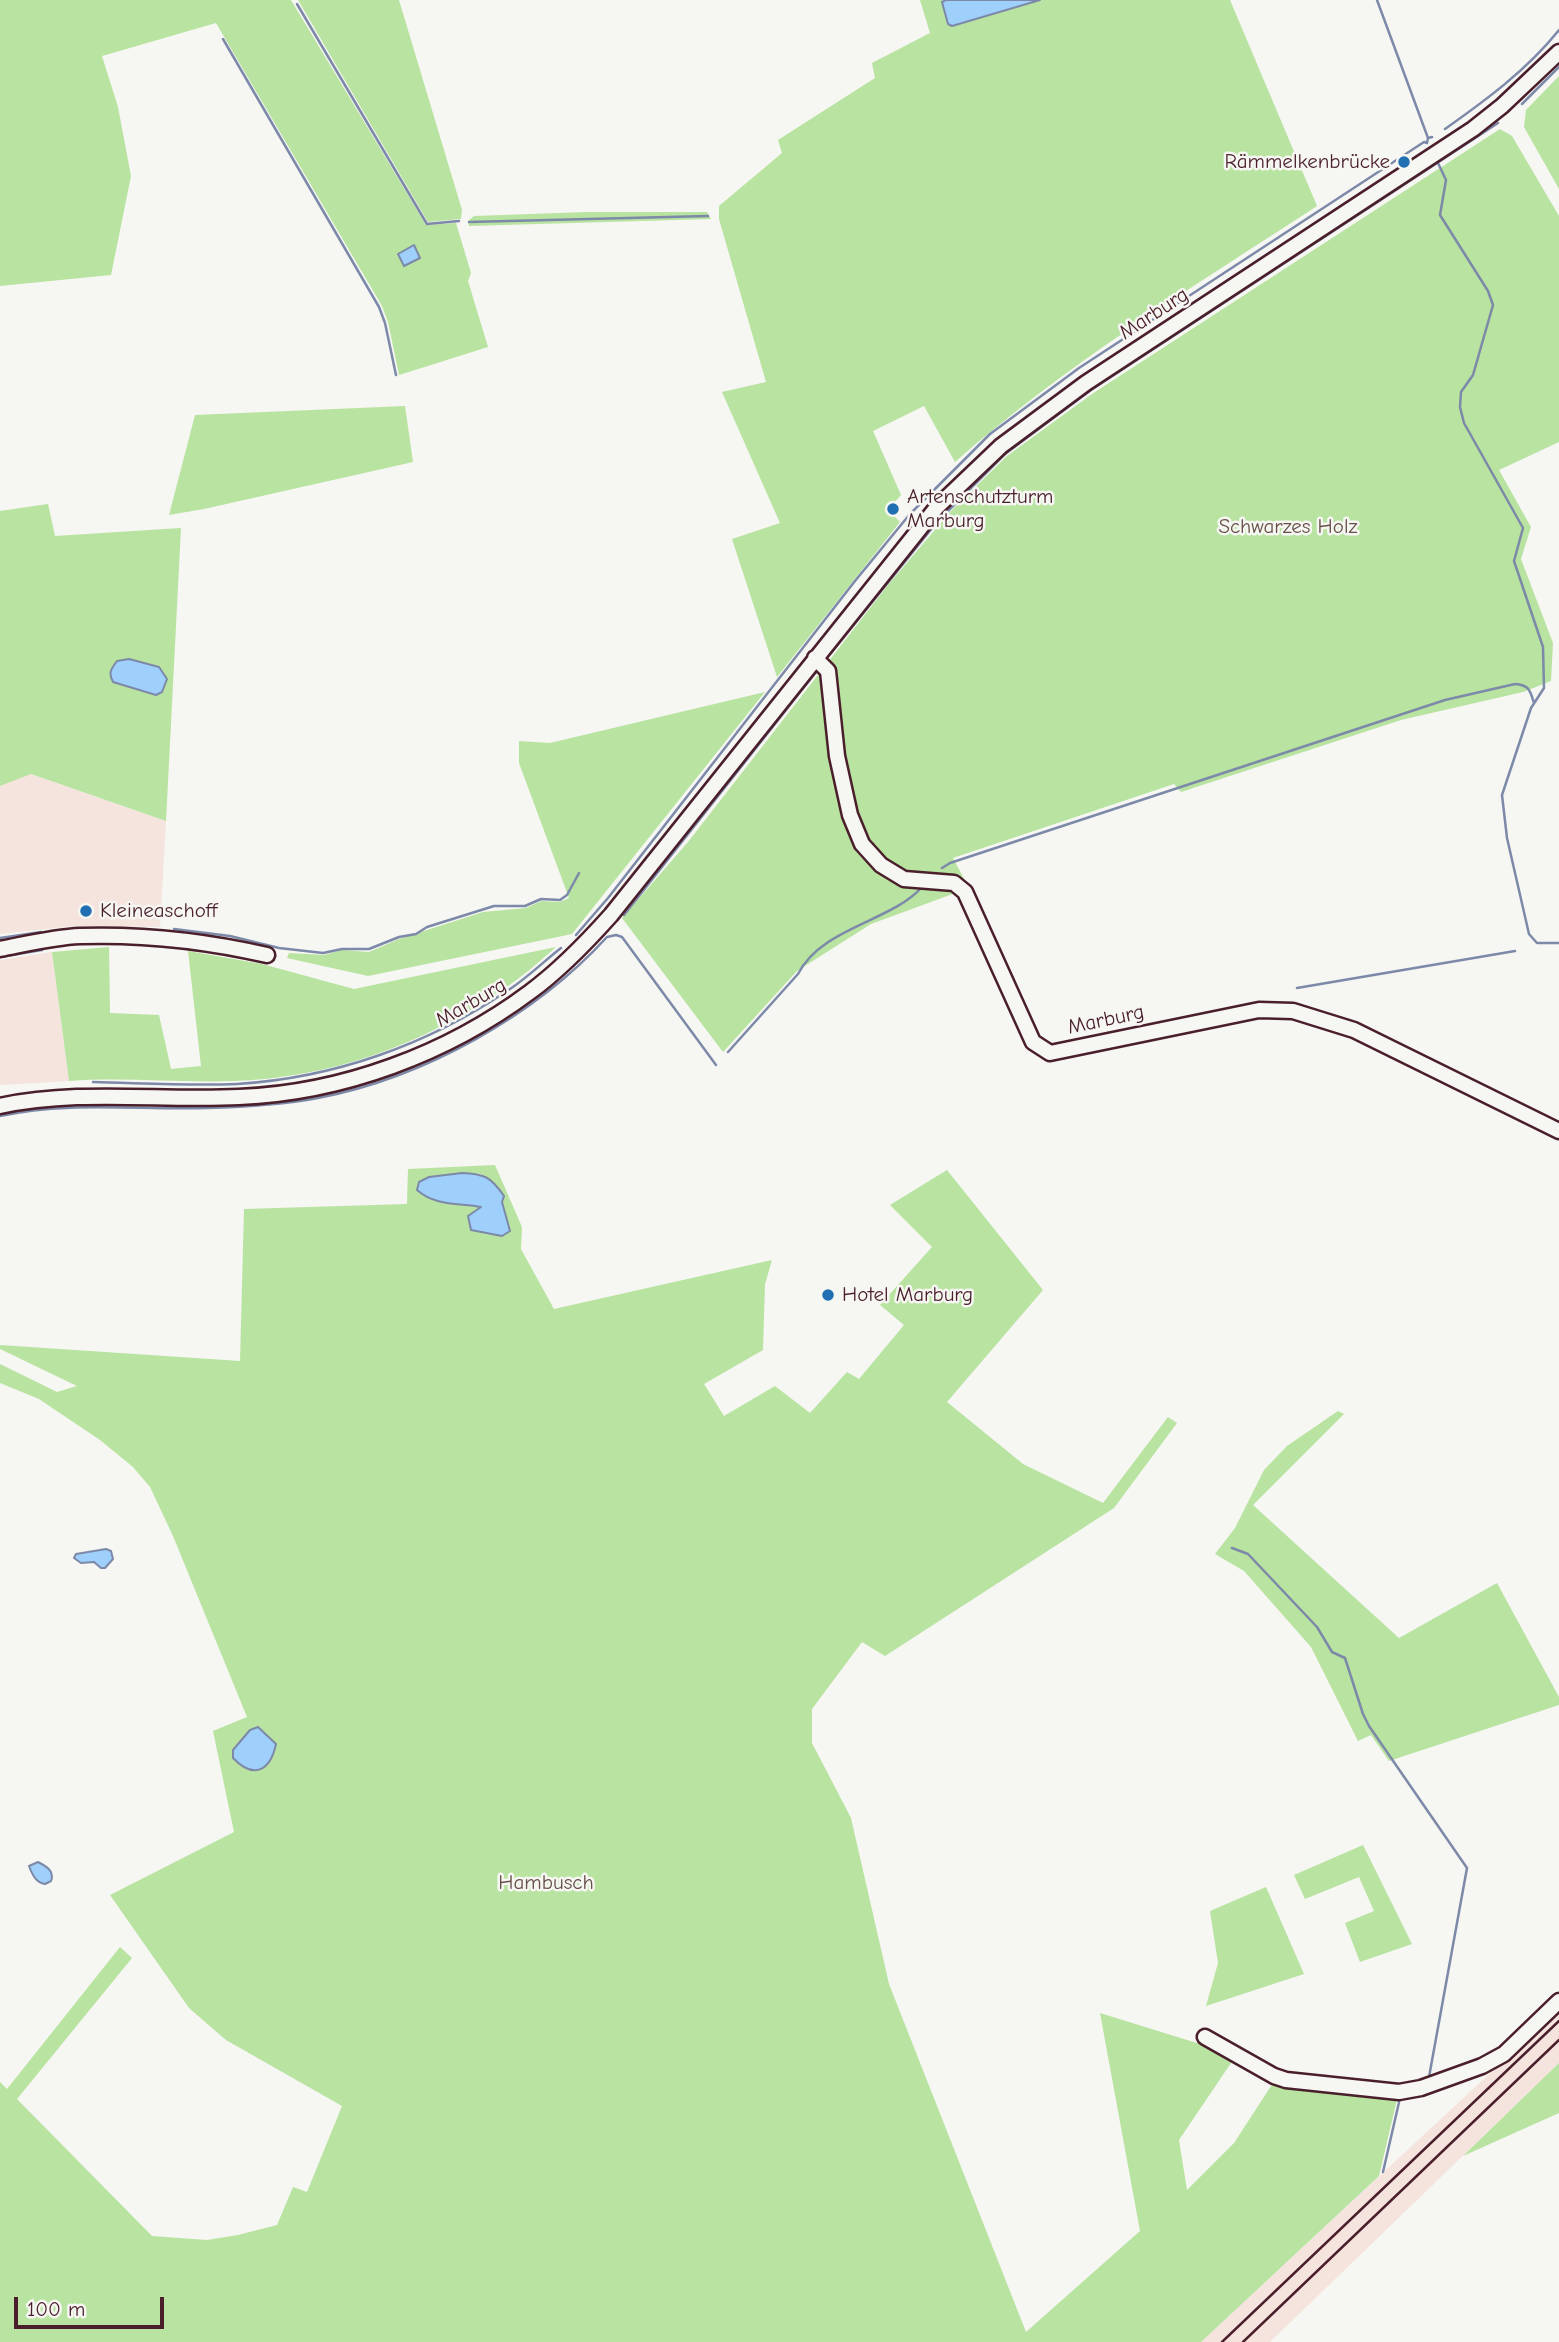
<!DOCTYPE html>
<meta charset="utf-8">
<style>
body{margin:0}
#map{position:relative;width:1559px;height:2342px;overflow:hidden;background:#f6f6f2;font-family:"Comic Neue",sans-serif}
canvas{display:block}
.scale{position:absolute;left:14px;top:2297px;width:150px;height:32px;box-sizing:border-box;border:4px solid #4a1f2b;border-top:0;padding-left:9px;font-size:21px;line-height:24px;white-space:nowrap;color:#4a1f2b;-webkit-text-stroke:5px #f6f6f2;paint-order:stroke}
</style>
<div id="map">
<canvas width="1559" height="2342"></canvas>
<div class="scale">100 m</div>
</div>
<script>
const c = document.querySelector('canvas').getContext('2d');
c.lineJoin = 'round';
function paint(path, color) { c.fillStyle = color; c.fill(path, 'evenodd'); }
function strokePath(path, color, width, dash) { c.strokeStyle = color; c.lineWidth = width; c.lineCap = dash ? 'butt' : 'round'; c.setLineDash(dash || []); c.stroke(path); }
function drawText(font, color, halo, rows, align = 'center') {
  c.font = font + ' "Comic Neue",sans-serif'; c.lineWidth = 5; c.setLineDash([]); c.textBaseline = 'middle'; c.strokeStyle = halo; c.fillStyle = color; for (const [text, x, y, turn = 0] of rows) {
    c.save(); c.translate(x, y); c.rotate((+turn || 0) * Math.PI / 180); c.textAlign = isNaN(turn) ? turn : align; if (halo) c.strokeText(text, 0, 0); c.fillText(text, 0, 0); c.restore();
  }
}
paint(new Path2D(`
 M30 774 166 821 160 927 74 926 0 934V786Z
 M52 952 69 1081 0 1085V960Z
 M1559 2009V2063L1270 2342H1201Z`), '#f5e3dd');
paint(new Path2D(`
 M0 0H291L426 225 456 223 471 273 468 281 488 347 399 375 388 322 382 306 216 23 102 56 118 107 131 176 111 275 0 286Z
 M298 0H399L462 210 461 219 428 222Z
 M920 0H1230L1317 206C1193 287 1066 364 955 462L924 406 873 431 901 495 888 510 900 522 777 677 732 539 780 523 722 392 766 382 719 219V206L782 153 778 140 875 78 872 63 930 33Z
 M1559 76V189L1524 127 1526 110Z
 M1500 129 1512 136 1559 216V442L1499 470 1531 527 1521 559 1553 643 1551 681 1523 692 1401 720 1181 792 1174 784 953 858 969 888 871 924 797 971 723 1052 622 918 688 842 888 585 951 511 1007 456 1092 394Z
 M588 212H707L711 219 469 226 468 221 474 216Z
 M405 406 413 462 204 509 169 515 195 415Z
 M48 504 55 536 181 528 166 821 31 774 0 786V511Z
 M765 692 572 934 368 976 287 958 289 953 324 955 342 950 369 952 399 939 483 912 526 908 541 901 560 902 569 898 519 763V741L550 743Z
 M109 947 110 1013 159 1015 171 1069 201 1066 188 951 262 964 354 989 556 947C539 962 521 978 502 990 424 1044 330 1078 234 1081 179 1083 124 1077 69 1081L52 952Z
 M495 1165 522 1227 521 1249 554 1309 772 1260 765 1284 763 1350 704 1384 724 1416 775 1386 810 1413 847 1372 859 1379 904 1325 880 1305 932 1247 890 1205 947 1170 1043 1290 947 1402 1023 1464 1103 1503 1168 1417 1177 1423 1114 1508 885 1656 862 1642 812 1709V1743L851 1818 889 1984 1026 2332 1140 2231 1100 2013 1200 2044 1233 2060 1179 2140 1187 2190 1234 2143 1273 2083 1398 2095 1379 2176 1201 2342H0V2082L7 2089 120 1947 132 1958 17 2099 152 2236 207 2240 238 2235 277 2225 293 2187 307 2192 342 2106 226 2040 189 2008 110 1895 234 1832 213 1731 247 1717 173 1536 150 1487 133 1467 100 1440 39 1399 0 1383V1364L57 1392 77 1386 0 1349V1345L240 1361 244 1209 407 1204 408 1169ZM462 1173 481 1174 487 1235 468 1216 482 1207C459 1203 435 1206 417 1190L418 1182 429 1177Z
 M1338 1411 1344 1414 1253 1505 1399 1638 1497 1583 1559 1697V1705L1389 1761 1371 1735 1358 1741 1311 1647 1244 1571 1215 1554 1235 1528 1264 1470 1287 1446Z
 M1363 1845 1412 1944 1360 1962 1345 1923 1374 1911 1359 1877 1305 1899 1294 1875Z
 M1266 1887 1304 1974 1206 2006 1218 1963 1210 1911Z
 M1559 2063V2113L1463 2156Z`), '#b8e3a0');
const water = new Path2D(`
 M946 0H1040L952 26 948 24 942 2Z
 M414 245 420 258 404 266 398 254Z
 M129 659 159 667 167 679 162 692 156 695 113 682C108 673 111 669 117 661Z
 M462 1173C485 1174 491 1177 504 1196L502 1202 510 1231 502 1236 471 1230 468 1216 481 1207C458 1203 435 1206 417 1190L419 1182 429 1177Z
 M106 1549 111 1551 113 1559 105 1568H101L94 1562 81 1563 74 1558 76 1554Z
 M258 1727 276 1744C270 1772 253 1779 233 1758V1750L250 1730Z
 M38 1862C46 1866 55 1871 51 1881L45 1884C36 1883 32 1874 29 1866Z`);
paint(water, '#9fd0fc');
strokePath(water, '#7d89a8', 2);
strokePath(new Path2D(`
 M1377 0 1428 138
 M297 4 427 224 459 221
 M223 39 379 307 385 323 396 375
 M1522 104 1559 67
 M1445 129C1486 100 1527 70 1559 30
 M1438 163 1446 180 1440 215 1488 291 1493 305 1473 375 1461 392 1460 407 1464 423 1523 528 1514 561 1543 647 1544 688 1531 708 1502 795 1507 838 1529 934 1537 943H1559
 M469 222 708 216
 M831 653 937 522 1005 454 1091 390 1498 123
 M942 868 950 863 1445 700 1515 684C1529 685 1530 690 1534 703
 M624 915 816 672
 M174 929 230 936 279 948 323 953 342 949H369L399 937 416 934 427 927 494 906H525L541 899 560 900 567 895 579 873
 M576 935 608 898 855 581 910 514 990 434 1079 368 1424 142 1427 143 1428 138 1432 137
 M0 938 41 932
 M0 957 42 950
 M1297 988 1515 951
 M728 1052 798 974C822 927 891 922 922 887
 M93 1082C140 1083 189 1086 237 1084 334 1078 427 1045 507 991 526 979 543 962 561 948
 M0 1116C69 1101 137 1110 207 1108 244 1107 281 1105 318 1098 423 1078 535 1016 607 937L616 935 622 937 716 1065
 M1232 1548 1248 1554 1317 1627 1332 1652 1345 1658 1363 1714 1369 1726 1467 1868 1429 2077
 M1383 2172 1400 2098`), '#7d89a8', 2.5);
const minor = new Path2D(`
 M815 658 828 671 837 756 850 815 862 844 881 865 904 879 954 883 965 892 1033 1042 1050 1053 1259 1010 1293 1011 1354 1030 1559 1131
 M0 949C26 944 54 937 80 936 143 934 206 941 267 955
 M0 1106C79 1089 159 1101 239 1097 342 1093 447 1054 530 992 560 970 586 943 611 915L937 507 1001 446 1086 383 1473 129 1502 106 1559 52
 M1205 2037 1274 2076 1286 2080 1399 2092 1421 2088 1482 2066 1504 2054 1559 2001`);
strokePath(minor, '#4a1f2b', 19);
strokePath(minor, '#f6f6f2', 14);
strokePath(new Path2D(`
 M1222 2342 1559 2021
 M1243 2342 1559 2040`), '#4a1f2b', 2.5);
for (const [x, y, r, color] of [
 [1404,162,7,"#1f6fb2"],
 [893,509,7,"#1f6fb2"],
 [86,911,7,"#1f6fb2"],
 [828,1295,7,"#1f6fb2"]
]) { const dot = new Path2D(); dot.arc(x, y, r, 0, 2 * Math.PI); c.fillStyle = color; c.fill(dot); strokePath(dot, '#f6f6f2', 2.5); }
drawText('21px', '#4a1f2b', '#f6f6f2', [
 ["Rämmelkenbrücke",1390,162,"right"],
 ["Artenschutzturm",907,497],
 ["Marburg",907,521],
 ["Kleineaschoff",100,911],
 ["Hotel Marburg",842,1295]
], 'left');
drawText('21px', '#4a1f2b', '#f6f6f2', [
 ["Marburg",1154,314,-33],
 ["Marburg",471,1003,-30],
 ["Marburg",1106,1020,-12]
]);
drawText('21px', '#665048', '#f6f6f2', [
 ["Schwarzes Holz",1288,527],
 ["Hambusch",546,1883]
]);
</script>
